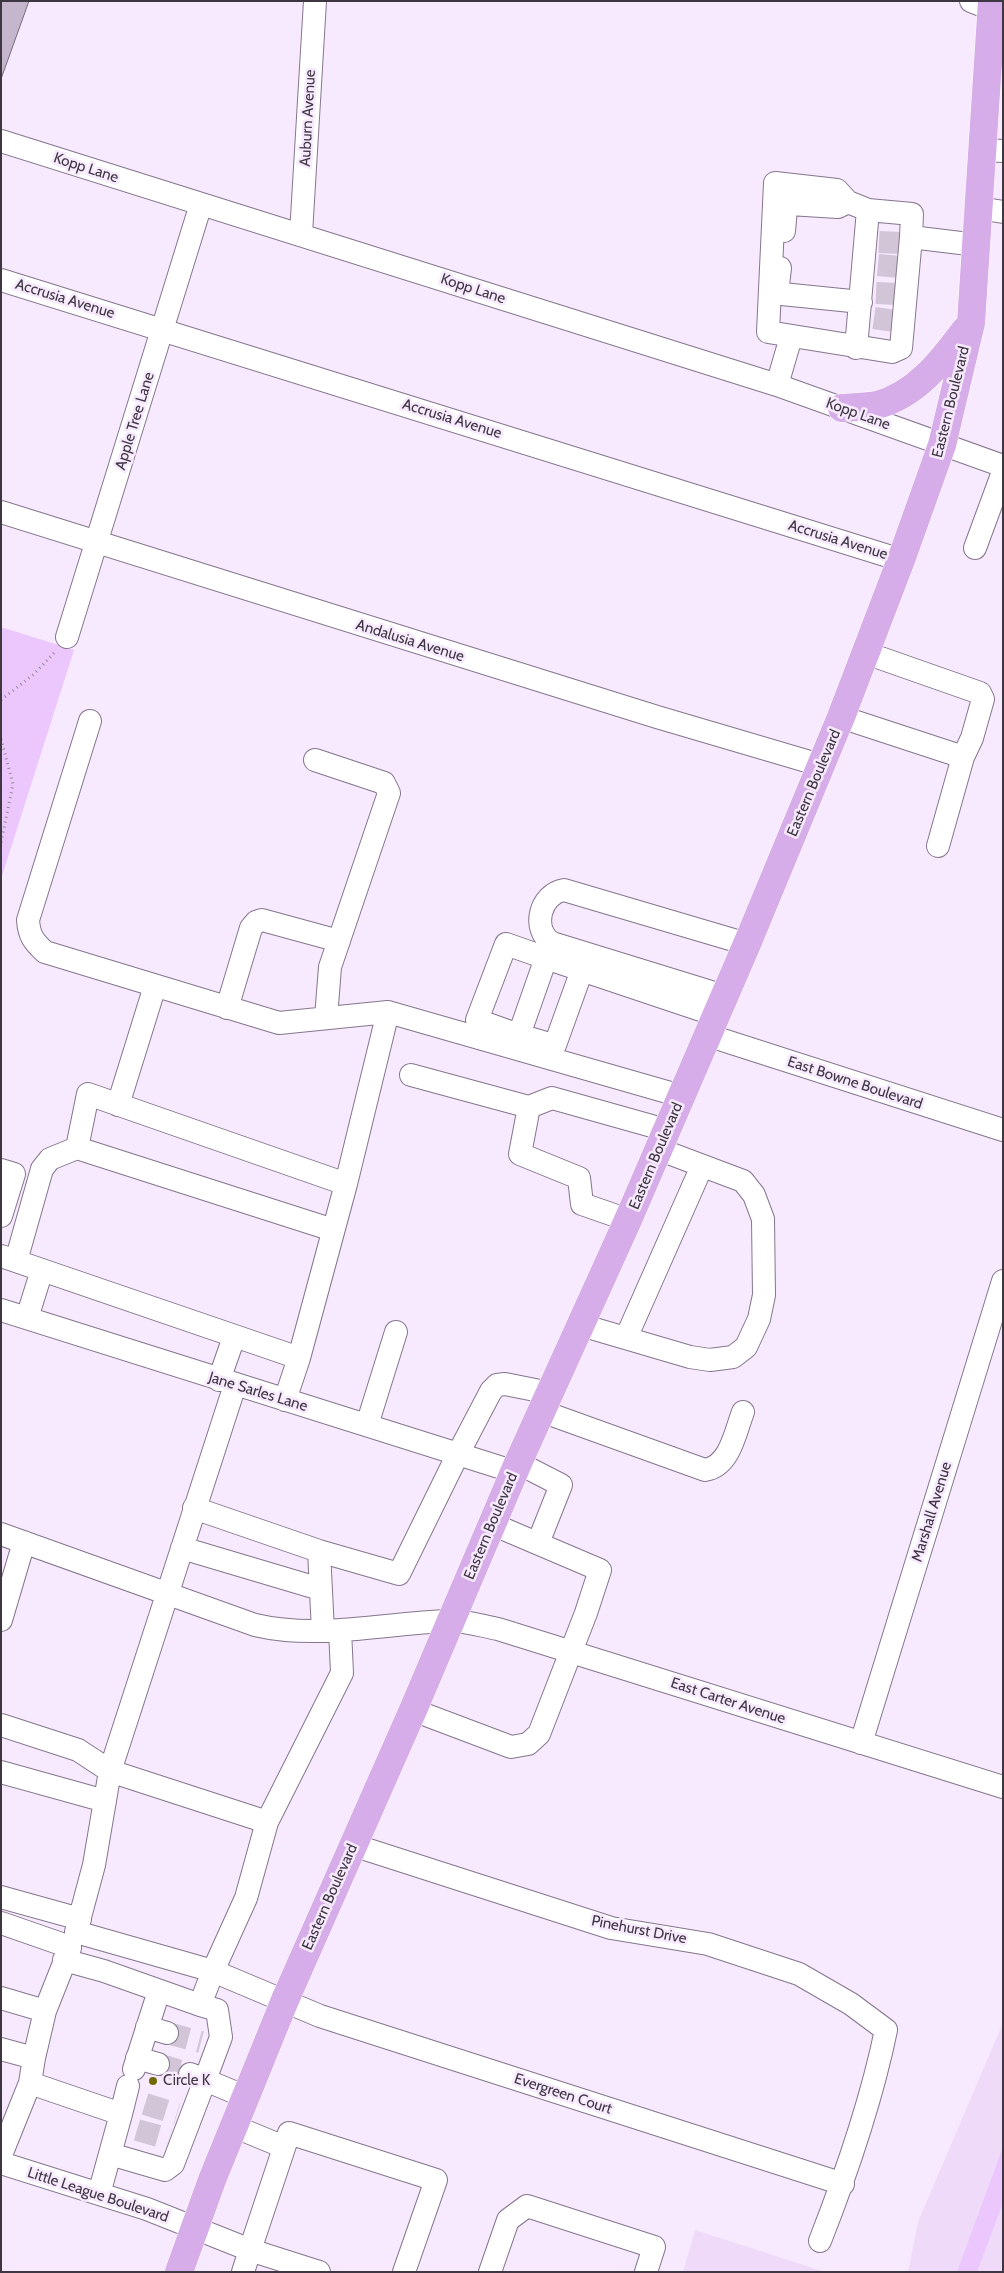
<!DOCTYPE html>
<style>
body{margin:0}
#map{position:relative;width:1004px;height:2273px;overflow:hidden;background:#f7e9fe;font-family:Cabin,sans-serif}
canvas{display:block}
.frame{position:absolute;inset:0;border:2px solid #3e3741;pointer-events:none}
</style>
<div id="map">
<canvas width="1004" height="2273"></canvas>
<div class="frame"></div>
</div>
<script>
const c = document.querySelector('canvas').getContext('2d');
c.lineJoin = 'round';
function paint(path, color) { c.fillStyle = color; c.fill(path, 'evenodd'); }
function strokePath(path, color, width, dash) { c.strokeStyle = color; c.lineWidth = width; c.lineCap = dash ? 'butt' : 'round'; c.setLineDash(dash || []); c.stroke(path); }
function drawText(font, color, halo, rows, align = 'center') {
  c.font = font + ' Cabin,sans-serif'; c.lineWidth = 5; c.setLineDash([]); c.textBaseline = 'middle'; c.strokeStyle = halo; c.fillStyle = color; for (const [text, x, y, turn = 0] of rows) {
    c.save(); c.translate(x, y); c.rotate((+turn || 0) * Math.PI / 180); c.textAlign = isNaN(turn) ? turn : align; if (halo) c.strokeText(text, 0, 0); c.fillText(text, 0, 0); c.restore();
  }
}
paint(new Path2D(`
 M1003 2023V2272H908L918 2222Z
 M695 2230 825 2272H683Z`), '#efdaf9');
paint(new Path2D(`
 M1 627 74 650 1 879Z
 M1003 2147V2203L977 2272H957Z`), '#ebc7fd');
const building = new Path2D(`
 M1 1H29L1 79Z`);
paint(building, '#c5b5cd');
strokePath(building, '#7b6c82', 1);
strokePath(new Path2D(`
 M879 242 901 243
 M878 265 900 267
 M876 293 898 294
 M874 318 895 321
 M167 2033 201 2042
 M158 2064 190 2074
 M145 2104 177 2114
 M137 2130 169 2139`), '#d2c5d8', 22, [22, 11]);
const minor = new Path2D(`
 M971 1 991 9
 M1 141 777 385 1003 466
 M983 150 1003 151
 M979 208 1003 212
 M784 231 786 208 789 204 838 207 848 202
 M301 234 315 1
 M911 237 901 348 892 352 768 332 775 183 837 190 848 202 868 210 912 214 911 237 977 245
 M780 268 778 285 782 294 861 302
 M1 280 901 560
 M856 348 868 210
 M777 385 791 337
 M1 512 657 717 820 765
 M975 548 1003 472
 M67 637 201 204
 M866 653 980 693 983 699 972 738 963 757
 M841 717 963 757 938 846
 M90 721 28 920C29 936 34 942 45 952L279 1023 388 1012 681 1096
 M315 760 384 783 389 793 330 967 326 1018
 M724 996 552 943C531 929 540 894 564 890L747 944
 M227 1008 251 928 256 922 262 920 339 941
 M516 1034 477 1020 506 944 546 958
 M707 1035 1003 1130
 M546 1043 519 1035 546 958 716 1015
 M555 1045 582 970
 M411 1075 529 1107 552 1098 666 1130
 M118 1105 155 986
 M529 1107 520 1154 579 1178 582 1204 628 1220
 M1 1170 14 1174 1 1216
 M346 1184 388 1012
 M1 1256 299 1358
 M16 1261 42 1169 50 1159 77 1148
 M1 1310 515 1472
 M27 1318 42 1270
 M581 1325 690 1357 710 1360 733 1357 746 1347 759 1319 764 1295 763 1219 754 1195 743 1181 658 1149
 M626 1338 702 1166
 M219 1380 234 1337
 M285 1400 299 1358 346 1184 88 1094 77 1148 333 1230
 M541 1411 705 1470C730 1466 735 1433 743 1412
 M367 1425 396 1332
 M518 1463 561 1485 538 1543
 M194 1508 319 1551 399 1574 458 1454 491 1391 497 1385 505 1384 550 1393
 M1 1534 255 1625C319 1640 384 1623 449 1621 464 1620 482 1626 498 1629L1003 1787
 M182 1548 320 1589
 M319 1551 323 1631
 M1 1620 24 1542
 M413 1710 511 1747 528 1744 539 1734 586 1613 600 1570 492 1524
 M1 1725 78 1750 110 1771 267 1822 342 1673 340 1630
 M861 1743 1003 1281
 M1 1772 105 1801
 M267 1822 246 1898 213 1971 320 2016 843 2184
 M353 1845 611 1928 708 1944 799 1974 851 2004 886 2030C871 2103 847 2172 820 2241
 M1 1897 80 1919
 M1 1923 70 1947
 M64 1960 104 1971 200 2005
 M1 1998 45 2011
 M147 2027 167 2033
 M1 2049 34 2058 30 2083 1 2155
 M34 2058 45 2011 70 1948
 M137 2058 158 2064
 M134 2069 159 1991
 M190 2074 205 2080 221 2037 217 2010 200 2005 213 1971 76 1932 94 1865 110 1771 235 1385
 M30 2083 121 2114 99 2194
 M121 2114 128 2086
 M233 2126 284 2147
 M110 2154 165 2170 173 2164 205 2080 246 2097
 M1 2163 147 2209 250 2250 243 2272
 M319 2272 250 2250 289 2133 436 2180 404 2272
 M490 2272 508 2220 527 2206 654 2247 646 2272`);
const major = new Path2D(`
 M842 408C853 407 866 407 877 405 916 395 942 361 965 330
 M179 2272 212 2180 285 2000 413 1710 518 1463 628 1220 747 944 841 717 901 560 942 445 971 323 992 1`);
strokePath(minor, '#85768d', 24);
strokePath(major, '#fff', 29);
strokePath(new Path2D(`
 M1 700 34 674 55 652
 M1 739 13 784 1 843`), '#948a99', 3, [1, 4]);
strokePath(minor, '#fff', 22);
strokePath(major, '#d6ace9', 28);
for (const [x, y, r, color] of [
 [153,2081,5,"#716a03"]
]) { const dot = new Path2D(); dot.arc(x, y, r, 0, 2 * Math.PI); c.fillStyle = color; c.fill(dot); strokePath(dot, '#f7e9fe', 2); }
drawText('15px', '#3e3741', '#f7e9fe', [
 ["Auburn Avenue",308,118,-87],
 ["Kopp Lane",86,168,18],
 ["Kopp Lane",473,289,18],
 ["Accrusia Avenue",65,299,17],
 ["Eastern Boulevard",951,402,-76],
 ["Kopp Lane",858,414,20],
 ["Accrusia Avenue",452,419,17],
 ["Apple Tree Lane",135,421,-73],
 ["Accrusia Avenue",838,540,17],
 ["Andalusia Avenue",410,641,17],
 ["Eastern Boulevard",814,783,-67],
 ["East Bowne Boulevard",855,1083,18],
 ["Eastern Boulevard",656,1156,-67],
 ["Jane Sarles Lane",258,1392,17],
 ["Marshall Avenue",932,1512,-73],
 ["Eastern Boulevard",491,1526,-67],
 ["East Carter Avenue",728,1701,18],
 ["Eastern Boulevard",330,1897,-66],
 ["Pinehurst Drive",639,1930,11],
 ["Evergreen Court",563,2094,18],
 ["Little League Boulevard",98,2195,18]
]);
drawText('15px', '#3e3741', '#f7e9fe', [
 ["Circle K",163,2081]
], 'left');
</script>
